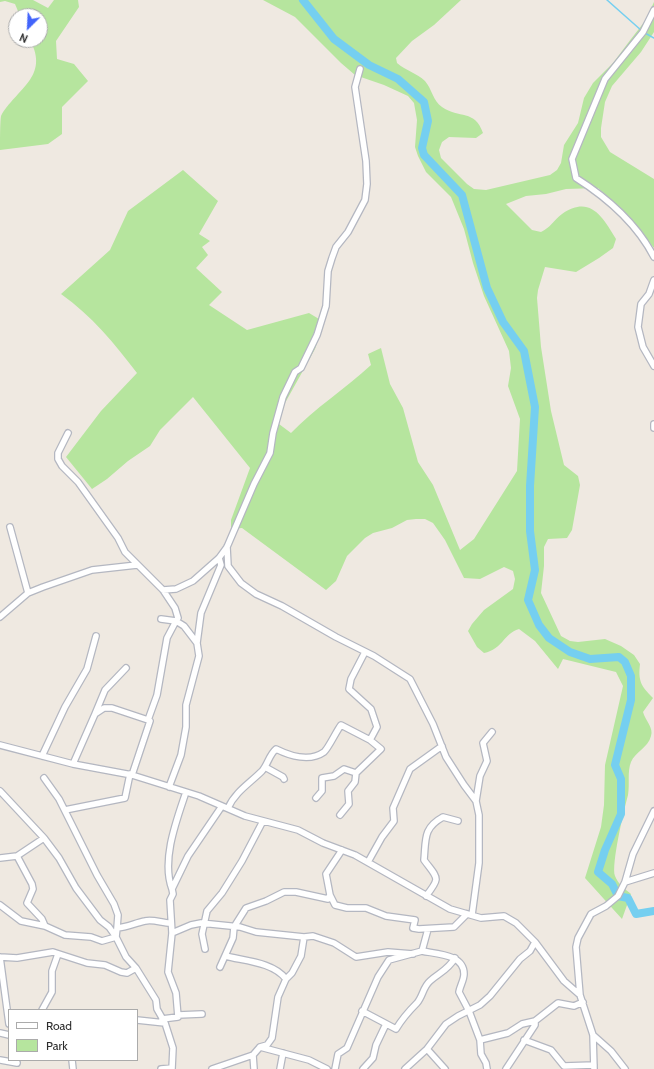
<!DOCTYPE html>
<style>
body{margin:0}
#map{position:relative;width:654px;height:1069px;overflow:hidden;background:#efe9e1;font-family:Cabin,sans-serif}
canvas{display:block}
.legend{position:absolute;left:8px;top:1009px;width:130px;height:52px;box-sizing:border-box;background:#fff;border:1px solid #ababab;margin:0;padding:5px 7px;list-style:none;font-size:12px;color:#2e2e2e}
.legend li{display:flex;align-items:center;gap:8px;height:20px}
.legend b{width:20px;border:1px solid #ababab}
.north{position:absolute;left:8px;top:8px;width:40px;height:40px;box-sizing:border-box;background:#fff;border:1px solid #ababab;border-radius:50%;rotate:204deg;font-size:11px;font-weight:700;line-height:16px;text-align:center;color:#2e2e2e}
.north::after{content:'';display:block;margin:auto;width:14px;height:18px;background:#4264fb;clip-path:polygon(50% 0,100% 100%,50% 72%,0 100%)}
</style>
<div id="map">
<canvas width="654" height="1069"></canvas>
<ul class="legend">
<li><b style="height:5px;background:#fff"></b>Road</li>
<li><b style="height:11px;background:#b6e59e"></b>Park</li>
</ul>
<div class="north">N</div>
</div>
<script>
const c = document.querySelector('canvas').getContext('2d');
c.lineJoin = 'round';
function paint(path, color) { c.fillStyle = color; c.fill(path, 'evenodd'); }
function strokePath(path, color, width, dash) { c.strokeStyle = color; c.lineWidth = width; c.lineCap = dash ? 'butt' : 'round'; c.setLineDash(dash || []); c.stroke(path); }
paint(new Path2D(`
 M0 0H33L48 8 54 0H78L79 7 56 41 57 59 74 64 88 81 62 107V134L48 144 0 150C0 142 0 122 1 116 16 89 50 77 30 40H40V16H20L15 4 5 1 0 2Z
 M263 0H461L434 25 412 41 396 58 397 63C406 71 417 73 425 81 432 89 433 101 442 107 459 119 475 109 483 133L476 138 449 137 442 142 439 150 441 158 467 184 474 189 486 190 550 175 557 170 561 163 564 145 578 123 584 98 593 83 613 63 631 39 645 21 654 2V32L641 52 612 86 605 102 601 128V137L610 152 654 179V248L624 212 598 188 566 189 546 194 526 196 506 204 532 230 541 232C550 228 554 220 562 214 590 195 602 216 616 239L613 248 599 258 576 272 545 267 538 290 537 298 541 347 551 411 564 465 578 476 580 485 572 530 567 538 548 539 544 547V566L541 593 561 636 570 641 578 642 605 639 621 646 634 655 640 664C638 681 641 686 653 698L643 712C645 720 654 728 651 736 648 748 635 752 631 762 627 772 630 784 628 795 624 810 611 865 615 876 618 884 625 889 631 894L622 919 585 878 601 827 604 805 605 765 623 686 616 672 563 659 558 669 535 641 519 629C503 634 503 649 484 653L477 647 468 631 472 624 484 610 513 589 515 579 513 571 504 567 480 579 464 578 445 540 433 523 425 519H416L407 520 392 528 373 533 365 538 347 556 336 581 326 590 242 528 231 529V520L250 468 193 397 160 430 150 446 128 461 107 479 92 489 66 457 101 411 137 373C115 344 91 315 61 294L110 250 128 211 183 170 218 201 199 234 210 241 202 247 208 255 196 268 222 292 209 305 247 330 309 313 324 322 315 349 285 403 279 424 291 433C315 408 345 389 371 365L368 354 381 348 390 384 403 408 418 462 433 485 460 550 474 539 517 471 520 419 508 386 511 368 509 351 484 296 473 263 464 229 451 197 426 172 418 156 415 147 417 120 414 103 408 96 384 85 355 75 341 63 295 17Z`), '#b6e59e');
strokePath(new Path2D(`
 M607 0 642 31
 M645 33 654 38`), '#75cff0', 1.5);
strokePath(new Path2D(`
 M303 0 334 39 369 65 398 79 424 102 428 121 422 148 424 155 462 195 487 288 503 322 524 351 535 407 530 486V531L535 570 528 600 539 625 549 638 570 652 590 659 619 657 625 662 631 676V700L615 765 621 779V814L605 850 598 872 612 884 618 896 628 898 636 914 654 911`), '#75cff0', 8);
const minor = new Path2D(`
 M654 10 643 32 605 79 572 159 576 178C606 197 637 224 654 257
 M654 280 649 294 641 304 638 327 643 347 654 366
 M654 424V428
 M68 433 58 453V459L62 466 78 482 118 538 125 552 163 590 175 608 178 618 176 621 184 626 197 643 199 656 186 705V727L181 755 169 787
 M10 527 28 593
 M227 547 228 566 241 583 256 594 282 606 336 637 374 656 410 679 433 724 446 757 464 785 476 801 479 815V863L472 915
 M163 590 176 589 193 581 219 558 227 547 254 484 270 453 273 433 283 397 295 372 301 368 317 335 326 306 328 271 332 258 336 247 348 232 365 200 367 184 366 161 355 87 360 69
 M0 617 28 593 43 587 92 570 137 565
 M197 643 201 613 221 565 219 558
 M95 714 105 690 126 668
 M0 745 73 764 132 775 199 796 245 816 298 830 323 843 355 855 450 909 481 918 504 916 516 923 535 942 564 981 580 995 593 1035 594 1069
 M42 756 65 707 87 669 96 636
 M73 764 95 714 104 708H112L148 720
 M265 767 283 777 284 779
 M132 775 150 721 148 720 157 695 167 638 176 621 161 619
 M44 778 59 799 97 875 114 904 118 915 117 928
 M0 791 44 838 59 858 76 888 100 920 109 927 116 937 126 957 136 968 156 1000 157 1009 165 1023 173 1048 172 1069
 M316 798 322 791V778L334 776 344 769 356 773
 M476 801 480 776 487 761 483 743 492 732
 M228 808C235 792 250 783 262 771 268 764 269 755 276 749 290 756 310 762 324 752 328 749 337 730 341 725L370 740
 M65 810 125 798 130 774
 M340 815 349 804 348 791 355 782 356 773 381 749 370 740 377 727 371 709 349 689 351 679 365 652
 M342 850 326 874 330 895 335 905 347 908H366L386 916 415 920 413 928 419 929 454 927 467 914
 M17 856 32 884 33 889 27 903 42 919 45 926
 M0 858 17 856 44 838
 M368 862 382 837 394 821 393 808 410 769 442 746
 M625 882 633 854 654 811
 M172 889C161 860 177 819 186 792
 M426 896C441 877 438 879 424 860 426 839 423 828 443 817L458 821
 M0 905 21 921 45 926 65 935 91 937 102 941 116 937 117 928C128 927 135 923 145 921 153 919 162 923 170 923
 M428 929 422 951C436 954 464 954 464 974 464 980 460 986 459 992L469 1011 480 1040 481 1054 486 1063 487 1069
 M172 933 191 925 201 923 240 927 256 932 304 937 313 936 334 943 356 957 388 952 413 954
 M205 949 202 934 207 911 222 893 242 861 263 821
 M225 956C245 961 273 962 286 979
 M0 957 17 958 53 952 87 963 105 965 121 972 127 973 136 968
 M0 957 9 1024
 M220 967 233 938 234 927 246 908 266 901 284 892H296L328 899 330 895
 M580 995 576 947 578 938 591 914 606 906 618 896 625 882 654 873
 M42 1010 52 992V971L58 954
 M362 1011 396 1029C402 1019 409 1011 417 1003 423 996 423 987 430 981 439 973 448 970 455 958
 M178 1015 202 1014
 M162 1019 178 1017 176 993 168 972 172 933 170 900 173 894 172 889 188 856 222 806
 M137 1020 165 1023
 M0 1033 9 1035
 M593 1035 611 1051 625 1069
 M480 1040 508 1033 522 1024 535 1021
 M524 1040 551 1050 564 1066 594 1065
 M260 1047 267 1045 272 1038 278 997 286 979 292 973 301 956 304 937
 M427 1049 445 1069
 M253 1055 254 1069
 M0 1060 17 1063
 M72 1060 73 1069
 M161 1069 172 1068
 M212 1069 253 1055 260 1047 309 1060 327 1069
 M280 1069 283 1053
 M335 1069 338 1054 347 1048 378 977 389 960 422 951
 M363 1069 373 1058 376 1045 386 1024
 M405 1069 427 1049 446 1024 458 1016 480 1005 490 996 520 959 530 951 535 942
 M506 1069 535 1025V1021L558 1003 574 1006 583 1002`);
strokePath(minor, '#b4b7c1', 8);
strokePath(minor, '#fff', 5.5);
</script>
